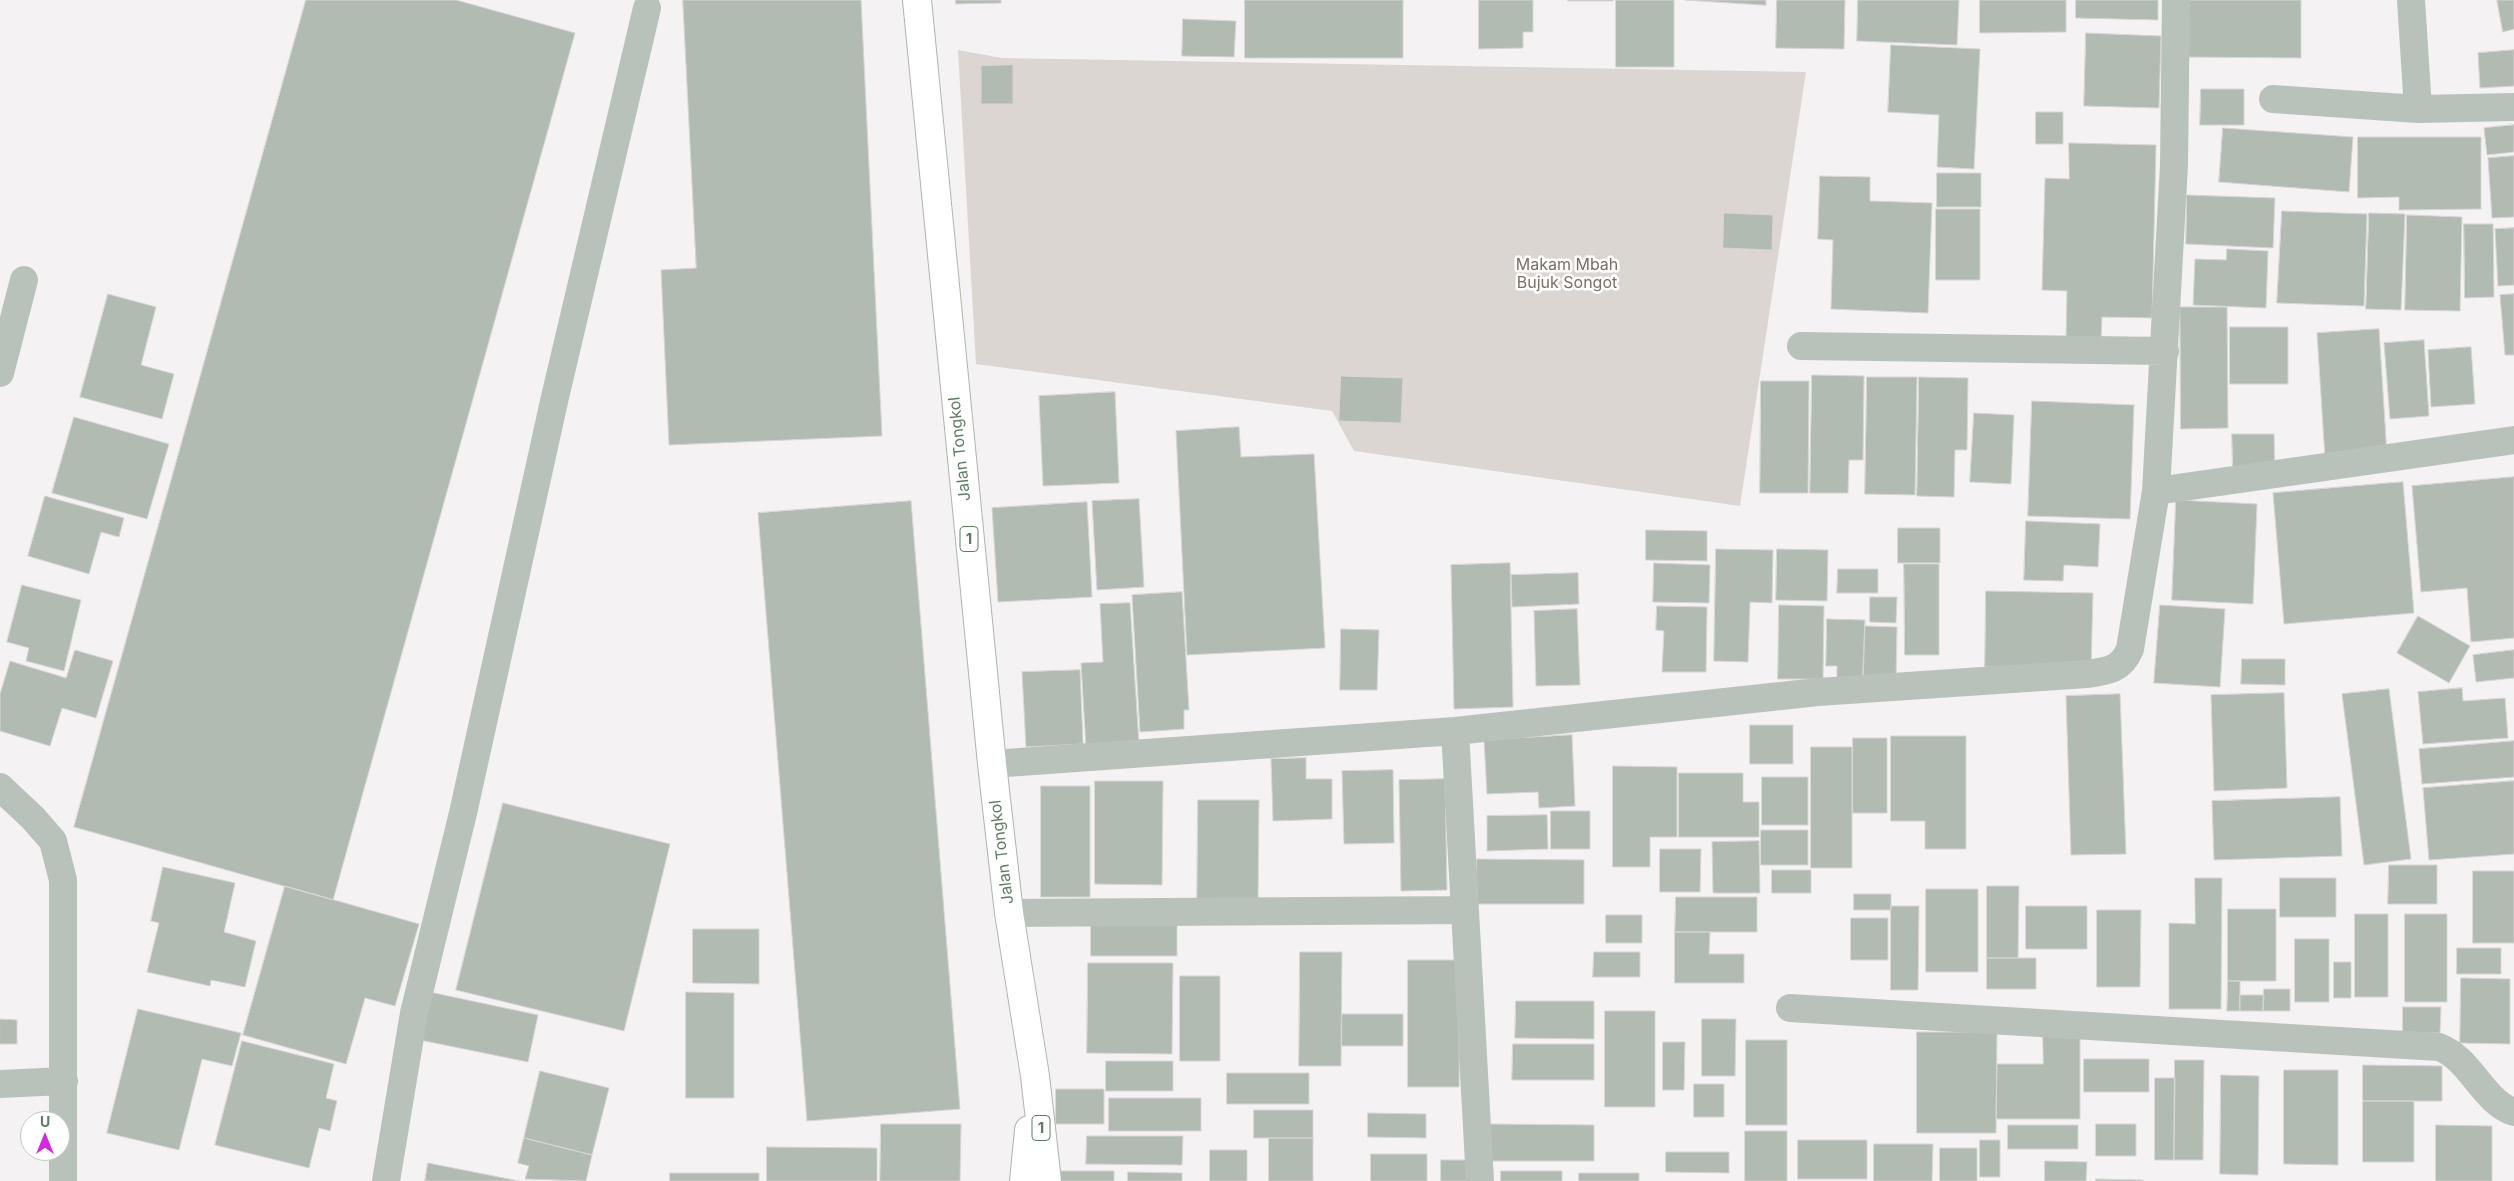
<!DOCTYPE html>
<style>
body{margin:0}
#map{position:relative;width:2514px;height:1181px;overflow:hidden;background:#f5f2f3;font-family:Inter,sans-serif}
canvas{display:block}
.north{position:absolute;left:20px;top:1111px;width:50px;height:50px;box-sizing:border-box;background:#fff;border:1px solid #c0cbc2;border-radius:50%;rotate:0deg;font-size:14px;font-weight:700;line-height:20px;text-align:center;color:#617c66}
.north::after{content:'';display:block;margin:auto;width:18px;height:22px;background:#d42add;clip-path:polygon(50% 0,100% 100%,50% 72%,0 100%)}
</style>
<div id="map">
<canvas width="2514" height="1181"></canvas>
<div class="north">U</div>
</div>
<script>
const c = document.querySelector('canvas').getContext('2d');
c.lineJoin = 'round';
function paint(path, color) { c.fillStyle = color; c.fill(path, 'evenodd'); }
function strokePath(path, color, width, dash) { c.strokeStyle = color; c.lineWidth = width; c.lineCap = dash ? 'butt' : 'round'; c.setLineDash(dash || []); c.stroke(path); }
function drawText(font, color, halo, rows, align = 'center') {
  c.font = font + ' Inter,sans-serif'; c.lineWidth = 5; c.setLineDash([]); c.textBaseline = 'middle'; c.strokeStyle = halo; c.fillStyle = color; for (const [text, x, y, turn = 0] of rows) {
    c.save(); c.translate(x, y); c.rotate((+turn || 0) * Math.PI / 180); c.textAlign = isNaN(turn) ? turn : align; if (halo) c.strokeText(text, 0, 0); c.fillText(text, 0, 0); c.restore();
  }
}
paint(new Path2D(`
 M958 50 1002 58 1806 72 1740 506 1354 451 1332 411 976 364Z`), '#dcd6d3');
const building = new Path2D(`
 M306 0H456L575 33 333 900 74 827Z
 M683 0H861L882 436 669 445 661 270 696 268Z
 M956 0H1001V3L956 4Z
 M1245 0H1403V58H1245Z
 M1479 0H1533V32H1523V48L1479 49Z
 M1568 0H1613V1H1568Z
 M1616 0H1674V67H1616Z
 M1685 0H1766V5Z
 M1777 0H1845L1844 49 1776 48Z
 M1858 0H1959L1957 45 1857 41Z
 M1980 0H2066V32L1980 33Z
 M2076 0H2158V20L2076 18Z
 M2185 0H2301V58L2184 57Z
 M2497 0H2514V29L2503 32Z
 M1183 19 1236 21 1234 57 1182 56Z
 M2086 33 2161 36 2159 108 2084 106Z
 M1891 45 1980 49 1974 169 1937 167 1939 115 1888 112Z
 M2514 50V86L2480 88 2478 53Z
 M1013 65V104H981V66Z
 M2201 89H2244V125H2200Z
 M2036 112H2063V144H2036Z
 M2514 125V152L2487 155 2484 128Z
 M2223 128 2353 137 2349 192 2219 182Z
 M2358 137H2481V209L2399 210V197L2358 198Z
 M2069 143 2156 145 2152 318 2102 317 2101 340 2066 339 2067 291 2042 290 2045 178 2069 179Z
 M2514 156V217L2492 218 2488 158Z
 M1937 173H1981V207H1937Z
 M1820 176 1870 177V201L1932 203 1928 313 1831 309 1833 240 1818 239Z
 M2187 195 2275 198 2273 248 2186 244Z
 M1936 209H1980V280H1936Z
 M2282 211 2367 214 2364 306 2277 303Z
 M1724 213 1773 215 1772 250 1723 248Z
 M2369 213 2405 214 2401 310 2366 309Z
 M2407 215 2462 217 2460 311 2405 310Z
 M2464 224H2493L2494 297 2465 298Z
 M2514 228V285L2498 286 2495 229Z
 M2227 249 2268 251 2266 308 2193 305 2195 259 2226 260Z
 M108 294 156 307 141 365 174 374 162 419 80 397Z
 M2514 294V355H2505L2500 295Z
 M2180 307H2227L2228 428 2181 429Z
 M2230 327H2288V384H2230Z
 M2379 329 2387 455 2325 458 2317 333Z
 M2424 340 2429 416 2390 419 2384 343Z
 M2471 347 2475 404 2431 407 2428 350Z
 M1812 375 1864 376 1863 460H1849L1848 493H1810Z
 M1341 376 1403 378 1401 423 1339 421Z
 M1867 377H1917L1915 495 1865 494Z
 M1919 377 1968 378 1967 450H1955L1954 497 1917 496Z
 M1761 381H1809L1808 493H1760Z
 M1115 392 1119 483 1043 486 1039 396Z
 M2032 401 2134 405 2130 519 2028 516Z
 M1974 413 2014 415 2011 484 1970 482Z
 M74 417 169 444 147 519 52 493Z
 M1239 427 1241 457 1314 454 1325 648 1187 655 1176 431Z
 M2232 434H2274L2275 472H2233Z
 M2514 477V638L2471 642 2467 588 2421 592 2412 486Z
 M2403 482 2414 613 2284 624 2273 493Z
 M45 496 124 518 119 537 101 532 89 574 28 556Z
 M1139 499 1144 587 1097 590 1092 501Z
 M2176 500 2257 504 2253 604 2172 600Z
 M911 501 960 1109 807 1121 758 513Z
 M1087 502 1092 597 998 602 992 508Z
 M2026 521 2100 524 2098 567 2064 565 2063 581 2024 580Z
 M1898 528H1940V563H1898Z
 M1646 530 1707 531V561L1646 560Z
 M1716 549 1773 550 1772 603 1750 602 1748 662 1714 661Z
 M1777 549 1828 550 1827 601 1776 600Z
 M1510 563 1513 707 1454 709 1451 565Z
 M1654 563 1710 565 1709 603 1653 602Z
 M1904 564H1939V655H1905Z
 M1838 569H1878V593H1837Z
 M1578 573 1579 604 1512 607 1511 575Z
 M22 585 81 600 64 671 26 661 29 648 7 642Z
 M1986 591 2093 593 2091 668 1985 667Z
 M1182 592 1189 710H1184V729L1140 732 1132 595Z
 M1870 597H1897L1896 623 1870 622Z
 M1130 603 1139 744 1086 747 1081 663 1103 662 1100 604Z
 M1779 605 1824 606 1823 679H1778Z
 M2160 605 2225 609 2220 687 2154 683Z
 M1657 606 1707 607 1706 672H1662L1664 631 1656 630Z
 M1577 609 1580 685 1536 686 1534 611Z
 M2418 616 2470 646 2449 683 2397 653Z
 M1827 619 1865 620 1863 685H1837V666H1826Z
 M1865 626 1897 627 1896 679H1863Z
 M1341 629 1379 630 1377 690H1340Z
 M75 650 113 661 96 718 62 708 50 746 0 731V694L10 661 66 678Z
 M2514 650V678L2476 682 2473 655Z
 M2242 659H2285V685L2241 684Z
 M1080 670 1083 744 1026 747 1022 672Z
 M2462 688 2463 701 2505 698 2508 738 2423 744 2418 692Z
 M2389 689 2411 859 2364 865 2342 694Z
 M2284 693 2287 788 2214 791 2211 695Z
 M2120 694 2126 854 2071 855 2066 696Z
 M1750 725H1793V764H1750Z
 M1572 735 1575 806 1539 808 1538 792 1487 794 1484 740Z
 M1891 736H1966V849H1925V821H1891Z
 M1853 738H1887V813H1853Z
 M2514 741V777L2422 784 2419 749Z
 M1811 747H1852V868H1811Z
 M1306 758V779H1332V819L1273 821 1271 759Z
 M1613 766 1677 767V837H1650V867H1613Z
 M1393 770 1394 843 1344 844 1342 771Z
 M1679 773H1743V802H1759V837H1679Z
 M1762 777H1808V825H1762Z
 M1445 779 1447 890 1401 891 1399 780Z
 M1095 781H1163L1162 885 1095 884Z
 M2514 781V854L2429 860 2423 788Z
 M1041 786H1090V897H1041Z
 M2340 797 2342 856 2214 860 2212 801Z
 M1198 800H1259L1258 903H1197Z
 M503 803 670 844 624 1031 456 990Z
 M1551 811H1590V849H1551Z
 M1547 815 1548 849 1487 851V816Z
 M1761 830H1808V865H1761Z
 M1759 841 1760 893H1713L1712 842Z
 M1660 849H1701L1700 892H1660Z
 M1477 859 1584 860V904H1477Z
 M2389 865H2437V904H2388Z
 M163 867 235 883 224 932 256 941 245 987 211 980 210 986 147 972 159 923 151 921Z
 M1772 870H1811V893H1772Z
 M2473 871H2514V943H2473Z
 M2195 878H2222L2221 1009H2169V923L2195 924Z
 M2280 878H2336V917H2280Z
 M285 886 419 924 395 1006 365 998 346 1064 243 1035Z
 M1987 886H2019L2018 958H1987Z
 M1926 889H1978V972H1926Z
 M1854 894H1891V910H1854Z
 M1676 897H1757V932H1675Z
 M1891 906H1919L1918 990H1891Z
 M2026 906H2087V949H2026Z
 M2228 909H2276V981H2228Z
 M2097 910H2141L2140 987H2097Z
 M2355 914H2388V997H2355Z
 M2405 914H2447V1002H2405Z
 M1606 915H1642V943H1606Z
 M1851 918H1888V960H1851Z
 M1091 924H1177V956H1091Z
 M693 929H759V984L693 983Z
 M1675 932H1710L1709 954H1744V983H1675Z
 M2295 939H2329V1002H2295Z
 M2457 948H2501V974H2457Z
 M1300 952H1342L1341 1066H1299Z
 M1594 952H1640V977H1593Z
 M1987 958H2036V989H1987Z
 M1408 960H1460L1459 1087H1408Z
 M2334 962H2351V998H2334Z
 M1088 963H1173L1172 1054 1087 1053Z
 M1180 976H1220V1061H1180Z
 M2461 978 2510 979V1044L2460 1043Z
 M2228 981H2240V1011H2227Z
 M2264 989H2290V1011H2263Z
 M425 991 538 1015 528 1062 415 1039Z
 M686 992 734 993V1098H686Z
 M2240 995H2264L2263 1011H2240Z
 M1516 1001H1594V1039L1515 1038Z
 M2403 1007H2441L2440 1033H2403Z
 M138 1009 241 1033 232 1066 202 1059 179 1150 107 1133Z
 M1605 1011H1655V1107H1605Z
 M1342 1014H1403V1046H1342Z
 M0 1019 17 1020V1044H0Z
 M1702 1019H1736L1735 1076H1702Z
 M1917 1032H1997L1996 1133H1917Z
 M2043 1033H2080V1119H1996L1997 1064H2043Z
 M1746 1040H1787V1125H1746Z
 M242 1041 334 1064 326 1098 337 1101 330 1131 319 1128 309 1168 215 1145Z
 M1663 1042H1685L1684 1090H1663Z
 M1513 1044H1594V1080H1512Z
 M2084 1059H2149V1092H2084Z
 M2175 1060H2204L2203 1160H2174Z
 M1106 1061H1173V1091H1106Z
 M2363 1065 2442 1066V1101H2363Z
 M2284 1070H2338V1165L2284 1164Z
 M540 1071 609 1088 592 1155 524 1138Z
 M1227 1073H1309V1104H1227Z
 M2221 1075 2259 1076 2258 1175 2220 1174Z
 M2155 1078H2175L2174 1160H2155Z
 M1694 1084H1724V1117H1694Z
 M1056 1089H1104V1124H1056Z
 M1109 1098H1201V1131H1109Z
 M2363 1101H2414V1162H2363Z
 M1254 1110H1313V1138H1254Z
 M1368 1113 1426 1114V1138L1368 1137Z
 M881 1124H961L960 1181H880Z
 M1491 1124 1594 1125V1161H1491Z
 M2096 1124H2136V1156H2096Z
 M2008 1125H2078V1149H2008Z
 M2436 1125 2492 1126V1181H2436Z
 M1745 1131H1787V1181H1745Z
 M1087 1136H1183L1182 1165 1086 1164Z
 M524 1138 592 1155 586 1181 525 1179 529 1166 518 1163Z
 M1269 1138H1313V1181H1269Z
 M1798 1140H1867V1179H1798Z
 M1980 1140H2000V1177H1980Z
 M1874 1144H1933L1932 1181H1874Z
 M767 1147 877 1148V1181H767Z
 M1940 1148H1977V1181H1940Z
 M1210 1150H1247V1181H1210Z
 M1666 1152H1729V1173L1666 1172Z
 M1371 1154H1427V1181H1371Z
 M1441 1160H1473V1181H1441Z
 M2045 1161 2087 1162 2086 1181H2045Z
 M428 1163 519 1181H425Z
 M1061 1171H1114V1181H1061Z
 M1501 1171H1562V1181H1501Z
 M1128 1172 1182 1173V1181H1128Z
 M670 1173H759V1181H670Z
 M1579 1173H1639V1181H1579Z
 M2096 1179 2143 1180V1181H2096Z`);
paint(building, '#b1bbb2');
strokePath(building, '#d7d4d5', 1);
const highway = new Path2D(`
 M917 0 992 764 1009 913 1035 1076 1047 1181
 M1024 1181 1029 1130`);
strokePath(highway, '#adb5ae', 30);
strokePath(new Path2D(`
 M2411 0 2418 109
 M2273 99 2418 109 2514 107
 M1801 346 2165 351
 M0 373 24 280
 M2156 491 2514 440
 M1455 731 1480 1181
 M992 764 1455 731 1818 692 2087 674C2108 671 2121 670 2130 649L2156 491 2174 165 2176 0
 M0 787 33 818 53 841 63 880V1181
 M1009 913 1465 910
 M1790 1008 2439 1047C2471 1059 2483 1102 2514 1112
 M0 1084 64 1081
 M386 1181 414 1013 463 813 555 397 647 8`), '#b9c2ba', 28);
strokePath(highway, '#fff', 28);
for (const [x, y, w] of [
 [969,539,18],
 [1041,1128,18]
]) { const box = new Path2D(); box.roundRect(x - w / 2, y - 12.5, w, 25, 4); c.fillStyle = '#fff'; c.fill(box); strokePath(box, '#617c66', 1); }
drawText('bold 15px', '#617c66', null, [
 ["1",969,539],
 ["1",1041,1128]
]);
drawText('16px', '#796f64', '#fff', [
 ["Makam Mbah",1567,265],
 ["Bujuk Songot",1567,283]
]);
drawText('16px', '#617c66', '#fff', [
 ["Jalan Tongkol",960,449,-96],
 ["Jalan Tongkol",1002,852,-97]
]);
</script>
